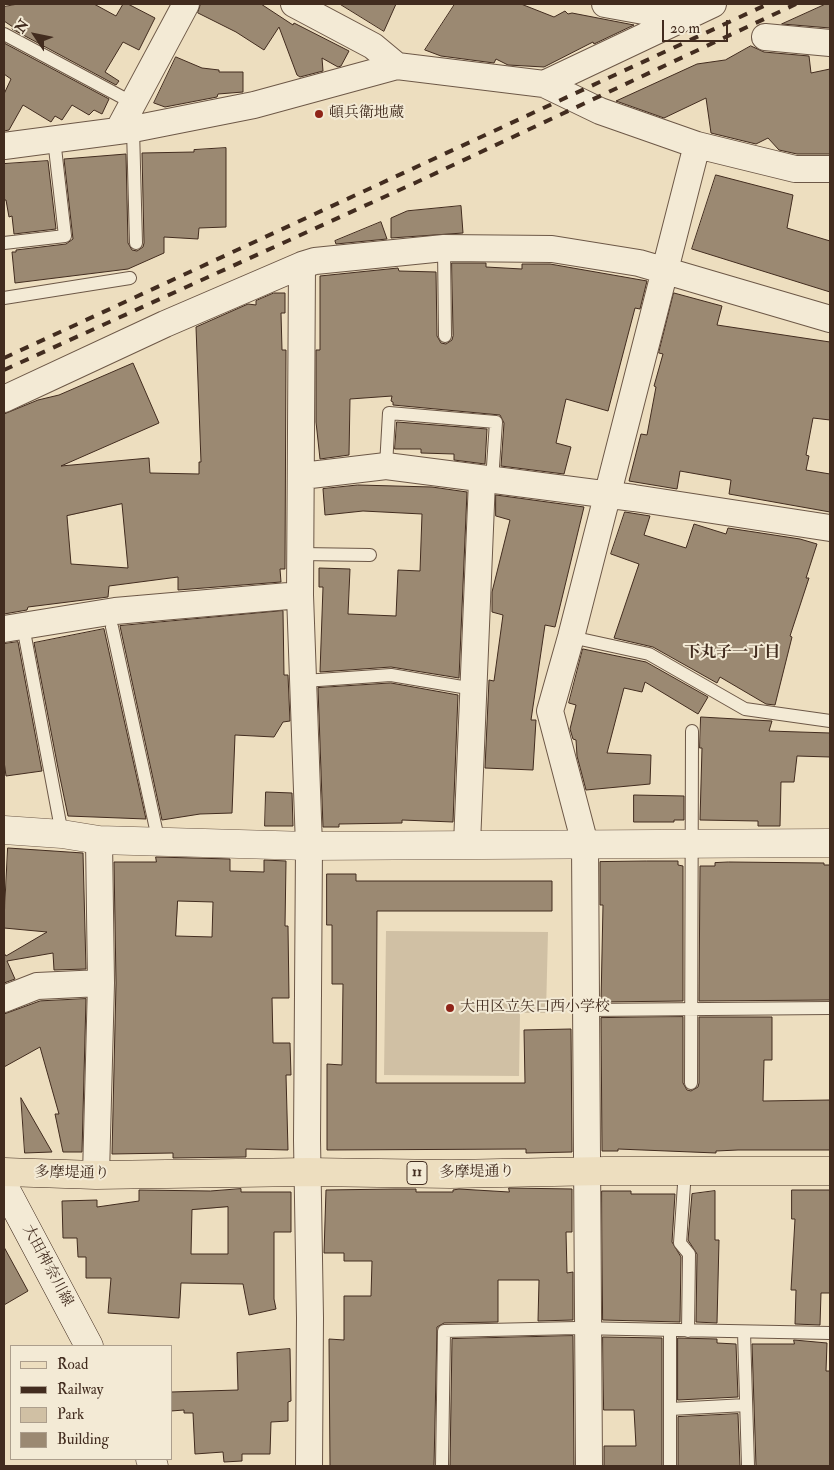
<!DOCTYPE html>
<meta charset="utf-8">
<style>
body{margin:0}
#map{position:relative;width:834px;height:1470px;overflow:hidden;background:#eddebf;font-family:"IM FELL Double Pica",serif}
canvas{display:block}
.frame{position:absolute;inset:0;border:5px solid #422c1f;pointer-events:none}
.legend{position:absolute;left:10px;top:1345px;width:162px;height:115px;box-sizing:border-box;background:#f3ead5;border:1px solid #ac9e8c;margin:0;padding:6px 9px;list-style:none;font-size:15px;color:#422c1f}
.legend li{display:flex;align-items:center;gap:10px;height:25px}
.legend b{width:25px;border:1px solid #ac9e8c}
.north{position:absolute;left:10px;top:10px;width:50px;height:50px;-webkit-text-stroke:4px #f3ead5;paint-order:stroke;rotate:304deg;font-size:14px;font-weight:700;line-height:20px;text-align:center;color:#422c1f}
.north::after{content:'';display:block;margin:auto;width:18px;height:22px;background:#422c1f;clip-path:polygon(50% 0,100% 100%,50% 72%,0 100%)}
.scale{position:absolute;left:662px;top:20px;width:66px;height:22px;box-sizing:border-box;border:2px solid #422c1f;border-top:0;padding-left:6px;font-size:15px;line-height:18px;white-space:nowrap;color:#422c1f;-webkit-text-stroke:4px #f3ead5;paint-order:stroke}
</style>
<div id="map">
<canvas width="834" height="1470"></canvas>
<div class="frame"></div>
<ul class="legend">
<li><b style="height:6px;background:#eddebf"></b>Road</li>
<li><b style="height:6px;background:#422c1f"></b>Railway</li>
<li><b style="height:14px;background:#d0c0a4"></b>Park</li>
<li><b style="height:14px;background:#9b8972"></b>Building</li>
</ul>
<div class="north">N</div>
<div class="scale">20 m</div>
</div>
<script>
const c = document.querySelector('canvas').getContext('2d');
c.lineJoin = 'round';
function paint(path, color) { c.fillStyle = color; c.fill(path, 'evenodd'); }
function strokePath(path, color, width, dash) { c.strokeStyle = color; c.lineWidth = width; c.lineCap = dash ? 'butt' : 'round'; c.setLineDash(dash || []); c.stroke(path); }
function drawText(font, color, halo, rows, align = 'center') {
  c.font = font + ' "IM FELL Double Pica","Noto Serif JP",serif'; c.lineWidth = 4; c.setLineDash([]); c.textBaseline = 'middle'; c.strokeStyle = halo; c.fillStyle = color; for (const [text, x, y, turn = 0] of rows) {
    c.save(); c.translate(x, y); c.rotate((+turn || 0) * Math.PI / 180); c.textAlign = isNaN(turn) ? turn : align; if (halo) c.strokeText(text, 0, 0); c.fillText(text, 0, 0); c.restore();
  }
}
paint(new Path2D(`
 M386 931 548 932 546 1013H520L519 1076 384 1075Z`), '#d0c0a4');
const building = new Path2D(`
 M18 4H94L116 16 123 4H128L155 18 139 50 123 42 105 72 119 81 116 85 12 29 13 27 4 21V7Z
 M201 4H261L293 25 294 23 349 51 341 66 338 67 322 58 323 71 300 77 297 75 279 27 264 50 236 32 198 13Z
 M340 4H396L384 31Z
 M455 4H521L554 17 565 11 568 14 572 13 634 25 594 44 593 42 544 67 508 65 496 59 494 63 441 56 425 50Z
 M826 4H830V28L782 24Z
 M4 43 109 99 102 114 94 110 89 115 72 105 62 120 55 116 51 122 23 105 9 130 4 131V94L11 79 4 74Z
 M751 46 764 52 809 56 811 73 830 69V154H797L779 150 768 138 756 144 711 133 706 98 664 118 616 101 697 64 725 60Z
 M176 57 202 68 219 70V72H243V92L218 94 217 97 165 107 154 103Z
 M226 148V227L199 228 198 239 164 237V253L128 269 15 283 12 252H16V250L66 244 73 239 64 159 126 154 128 243 132 250 137 251 143 247 144 243 142 153 194 152V150Z
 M48 161 56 229 14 234 12 216 9 217 6 200H4V164Z
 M716 175 793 195 787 228 830 241V292L692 249Z
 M461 206 463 233 391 238V218L407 211Z
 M381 222 387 239 336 244 335 241Z
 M452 263H486V267L522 269V264H550L647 281 640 309 635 308 608 411 566 399 556 443 571 447 564 474 501 466 504 423 500 415 393 405V402L391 401 392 396 350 399 349 455 320 459 316 422V350H320V276L398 268 399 271 436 272 437 336 441 343 446 344 452 340 453 336Z
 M274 293H285V313H281L282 350H286L285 569H280L281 582 178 590V577L109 586 108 597 28 607 27 610 4 614V414L38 400 59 395 133 363 159 423 61 466 149 458 150 473 199 474V462H201L196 327 248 304 256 305V301ZM122 504 128 568 71 564 67 516Z
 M674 293 722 306 717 325 830 342V420L813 418 806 455 809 456 806 470 830 474V512L729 494 731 480 680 471 677 489 629 481 641 434 647 435 656 387 654 386 663 354 659 353Z
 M397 422 487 429 485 464 454 460V454L421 453V449H395Z
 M358 485 432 487 467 492 459 678 391 667 320 672 323 587H319V568L350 569 348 614 396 616 398 570 420 571 422 514 363 511 325 515 323 489Z
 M496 495 584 507 555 627 545 625 531 720H536L533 770 485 768 489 680 494 681 503 615 492 612V592L510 520 496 516Z
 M625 512 650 516 644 535 686 548 694 524 726 534 728 528 800 539 817 544 806 578H809L790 636 792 637 775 705 766 704 720 677 717 683 653 647 614 638 639 564 611 554Z
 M283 611 284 675H288L290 721 283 722 274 737 235 735 232 813 200 814 162 820 120 626Z
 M104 629 146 819 68 816 58 768 34 643Z
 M18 642 42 771 6 776 4 761V644Z
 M583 649 646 662 708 697 698 714 645 682 642 692 624 688 607 753 651 755 650 784 586 790 577 756 576 740 573 739 570 729 576 705 569 703Z
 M391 683 458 695 453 822 402 820V823L339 824V827H323L318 688Z
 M701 717 772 721 769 731 830 733V757L797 756 794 782H781L780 826H758V821L700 820 702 748H700Z
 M266 792 292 793 293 826H265Z
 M634 795 684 796V820H674V822H634Z
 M8 848 83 853 86 969 54 970 53 953 7 961 15 979 4 983V953L6 956 47 932 4 928Z
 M156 857 230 859V871L264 872V860L286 861 285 926H288L289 998H272L273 1043H290L291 1075H286L288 1150 246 1149V1157L173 1158V1153L112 1154 116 983 114 862H156ZM178 901 213 902 212 937 176 936Z
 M647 861H678V865L683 866V1001L601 1002 603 905H600V862Z
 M729 862 824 863V865H830V1000L699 1001 700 866H715V863Z
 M327 874H356V881H552V911H377L376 1083H525L524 1030 571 1029 572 1152 526 1153V1149L327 1150V1064L342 1065 343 984H332V925H327Z
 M86 999 82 1152H63L55 1114H59L40 1047 4 1067V1014L40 1001Z
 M683 1017V1083L687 1090 691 1091 698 1087 699 1083V1017H772V1060H764L763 1101 830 1100V1150H738L716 1151V1153L618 1149V1151H602L601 1018Z
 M21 1098 52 1152 25 1153Z
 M509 1188 572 1189V1232H566L567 1273 573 1272V1320L538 1321 539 1280H498V1322L444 1323 437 1327 434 1466H330L329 1339 344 1340V1296H371L372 1261H344V1253H324L326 1190 395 1189H416V1192H453V1190L459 1189 509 1192Z
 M241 1189V1192H291V1232H274V1299L276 1309 249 1315 243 1284 181 1283 179 1318 108 1313 111 1278H86V1257H78L77 1238H63L62 1201 97 1200V1207L139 1201V1190L210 1191ZM228 1207V1254H191L192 1210Z
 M792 1190H830V1293H821L820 1325 795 1324 796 1290H791L795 1219H792Z
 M602 1191H631V1194H675L672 1242 681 1257 680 1322 603 1320Z
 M715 1191V1240H719L717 1323 696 1322 697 1254 688 1240 692 1194Z
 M4 1247 28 1291 4 1305Z
 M573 1336 574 1466H450L452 1339Z
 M603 1337 662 1338V1466H604V1446H636L634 1410H604Z
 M678 1338 717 1339V1343L736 1344 738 1397 678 1400Z
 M794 1340 827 1343 826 1371H830V1466H756L752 1344H794Z
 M290 1349 291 1401 288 1402V1421L271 1422 270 1454H242V1461L224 1462 223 1452 195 1454 193 1413H184V1410L171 1411V1392L238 1390 237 1353Z
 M738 1414 740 1466H678V1417Z`);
paint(building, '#9b8972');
strokePath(building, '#422c1f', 1);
const service = new Path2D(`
 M4 34 133 103
 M133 129 136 243
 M4 243 65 236 54 139
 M444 248 445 336
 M4 298 130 278
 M386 466 389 413 496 422 492 481
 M301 554 370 555
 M23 626 62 834
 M112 627 159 843
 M571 637 649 654 745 709 830 721
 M304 681 391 675 474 689
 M586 1010 830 1008
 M691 1083 692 731
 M685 1170 680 1243 689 1254 688 1331
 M744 1332 748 1466
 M670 1409 746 1405
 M442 1466 444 1331 576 1328 830 1333
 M670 1466V1331`);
const minor = new Path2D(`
 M294 4 373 46 397 66
 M605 4 682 18
 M765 37 830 43
 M544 84 713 4
 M119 129 186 4
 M4 146 133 129 254 105 397 66 544 84 600 111 697 145 795 169H830
 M302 265 300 595 309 846 307 1140 310 1318 309 1466
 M4 399 165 324 302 265 315 261 444 248 552 249 639 263 830 319
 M302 476 386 466 634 498 830 528
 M4 629 115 611 300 595
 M467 844 482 480
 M4 999 37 986 101 983
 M96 1175 101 983 99 840
 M589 1466 585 844 550 711 571 637 697 145`);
const tertiary = new Path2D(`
 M4 830 62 834 99 840 309 846 830 843`);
const secondary = new Path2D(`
 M4 1186 89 1346
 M150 1459 154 1466`);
const primary = new Path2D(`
 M4 1172 96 1175 308 1172 450 1174 605 1171H830`);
strokePath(service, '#6d5847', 14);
strokePath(minor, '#6d5847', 28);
strokePath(tertiary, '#6d5847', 29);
strokePath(secondary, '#422c1f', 29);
strokePath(primary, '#422c1f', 29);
strokePath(service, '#f3ead5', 12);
strokePath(minor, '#f3ead5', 26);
strokePath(tertiary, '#f3ead5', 28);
strokePath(secondary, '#f3ead5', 28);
strokePath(primary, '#eddebf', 28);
strokePath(new Path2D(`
 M4 358 768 4
 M4 370 417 182 796 4`), '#422c1f', 4, [9, 9]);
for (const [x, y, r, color] of [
 [319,114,5,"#8f2418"],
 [450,1008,5,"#8f2418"]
]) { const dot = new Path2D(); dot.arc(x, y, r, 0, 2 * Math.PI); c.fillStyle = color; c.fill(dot); strokePath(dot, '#f3ead5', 2); }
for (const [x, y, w] of [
 [417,1173,20]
]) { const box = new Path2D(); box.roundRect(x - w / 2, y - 11.5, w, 23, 4); c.fillStyle = '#f3ead5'; c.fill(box); strokePath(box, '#422c1f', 1); }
drawText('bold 14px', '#422c1f', null, [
 ["11",417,1173]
]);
drawText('15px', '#422c1f', '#f3ead5', [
 ["頓兵衛地蔵",329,114],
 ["大田区立矢口西小学校",460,1008]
], 'left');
drawText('15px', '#422c1f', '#f3ead5', [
 ["多摩堤通り",477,1173,-1],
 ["多摩堤通り",72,1174,1],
 ["大田神奈川線",47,1266,62]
]);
drawText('bold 16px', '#422c1f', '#f3ead5', [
 ["下丸子一丁目",732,654]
]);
</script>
